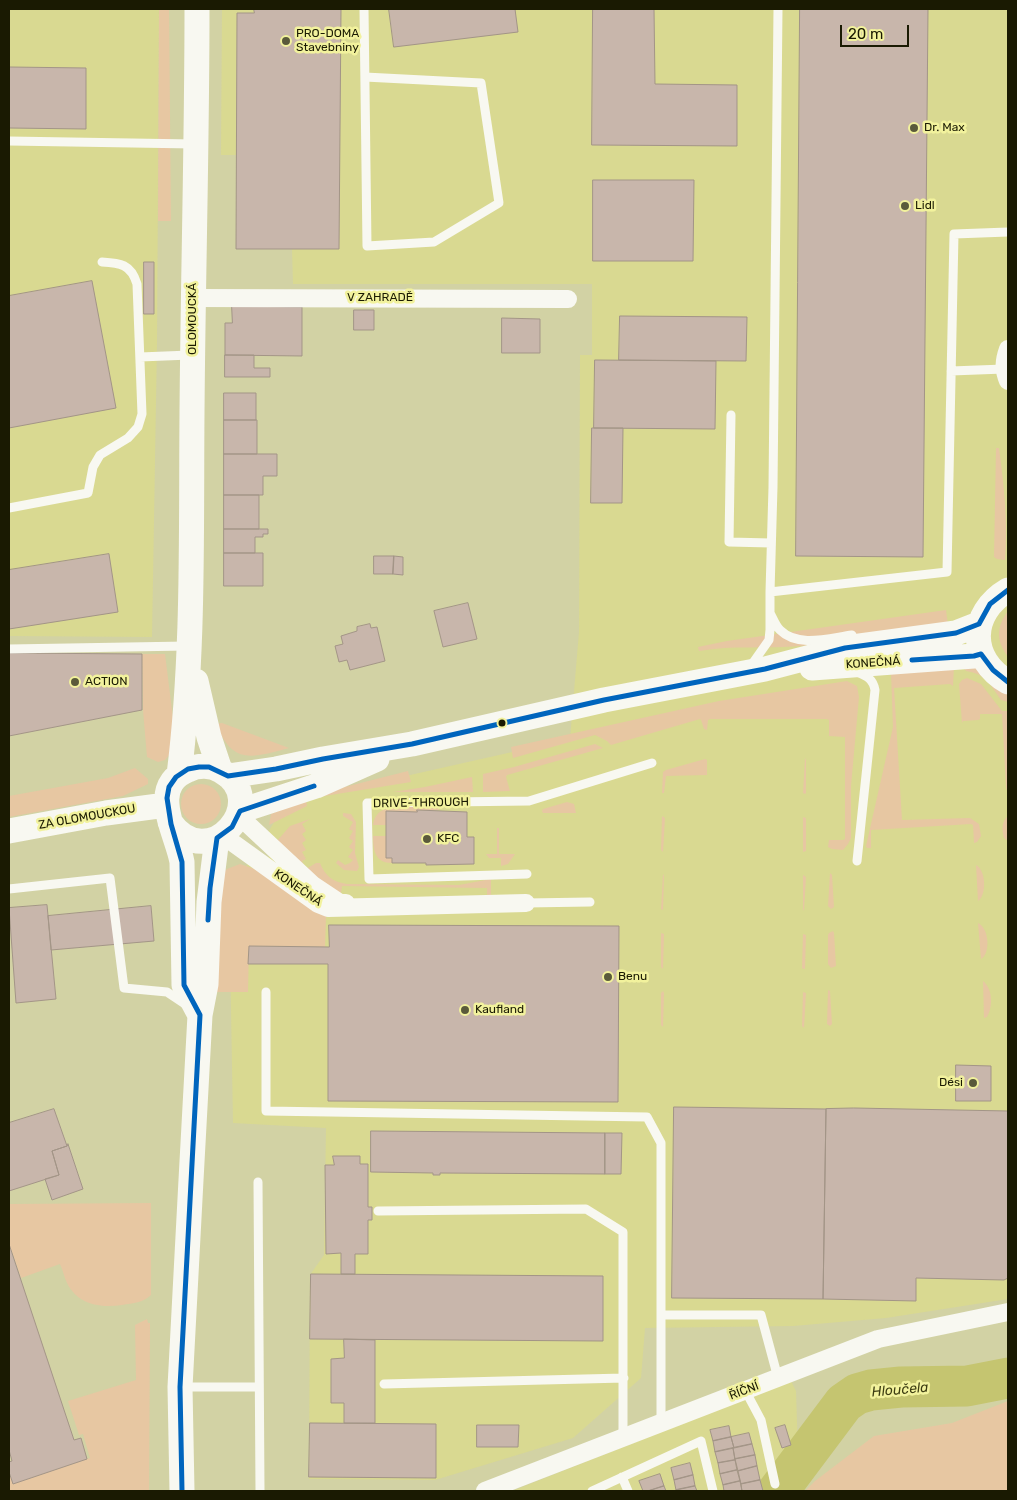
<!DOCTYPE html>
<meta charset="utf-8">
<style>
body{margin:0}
#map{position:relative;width:1017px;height:1500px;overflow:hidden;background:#d2d2a4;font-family:Rubik,sans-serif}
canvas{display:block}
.frame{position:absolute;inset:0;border:10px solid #1a1a02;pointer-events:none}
.scale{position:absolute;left:840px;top:25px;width:69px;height:22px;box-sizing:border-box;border:2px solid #1a1a02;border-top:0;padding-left:6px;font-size:15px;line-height:18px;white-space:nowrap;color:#1a1a02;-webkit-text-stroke:4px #f2f29d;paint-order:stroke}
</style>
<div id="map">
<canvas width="1017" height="1500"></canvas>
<div class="frame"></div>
<div class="scale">20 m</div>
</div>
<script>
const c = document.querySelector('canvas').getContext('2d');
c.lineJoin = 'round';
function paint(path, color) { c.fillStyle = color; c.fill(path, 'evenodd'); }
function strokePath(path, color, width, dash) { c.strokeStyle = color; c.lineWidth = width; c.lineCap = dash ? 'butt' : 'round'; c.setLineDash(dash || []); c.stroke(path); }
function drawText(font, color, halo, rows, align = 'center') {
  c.font = font + ' Rubik,sans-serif'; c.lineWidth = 5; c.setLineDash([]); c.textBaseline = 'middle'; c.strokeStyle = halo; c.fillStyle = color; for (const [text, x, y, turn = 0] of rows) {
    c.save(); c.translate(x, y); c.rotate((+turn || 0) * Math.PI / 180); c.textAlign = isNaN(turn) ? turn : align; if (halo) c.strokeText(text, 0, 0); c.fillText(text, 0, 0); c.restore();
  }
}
paint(new Path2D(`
 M9 9H159L157 343 152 637 9 636Z
 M222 9H1008V1299L886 1318 793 1326 645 1328 641 1378 573 1438 435 1480 309 1479 310 1275 324 1255 326 1128 233 1123 229 895 255 852 267 858 269 857 268 854 260 845 286 803 570 739 579 632 580 355H592V284H293L292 249H236L237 155H221Z
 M791 1381 796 1391 798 1455 772 1491H512Z`), '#d9d991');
paint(new Path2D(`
 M159 9H169L171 221H158Z
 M996 448H999C1004 485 1008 523 1005 560L997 559 994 557Z
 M946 610 948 625C899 632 850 642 801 646 767 649 732 645 699 651L698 647 727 641Z
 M1008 611V657C996 641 996 627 1008 611Z
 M142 654H165L175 734 170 754 165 760 158 762 147 757 143 710Z
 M954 666 953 686 950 684 894 688 902 820 970 818 979 824 981 836 977 842 974 843 973 825 971 824 871 830V848H867L866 846 893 727 891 673Z
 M972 667 979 669 1008 692V702L1001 700C990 684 986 674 966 671L964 668Z
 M967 678 981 684 1002 711H1008V792L1006 788 1002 714H980V719L978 720 963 721 962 723 959 684 962 680Z
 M847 681 857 686 859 697 851 786V838L848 844 843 850 832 849 828 847 829 840H843L845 839V737L829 736V720L827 719H710L708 720 707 730 704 729 701 720 700 719 611 745 607 741 595 735 513 758 511 747 719 701Z
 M222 723 289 748C251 758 233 765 216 724Z
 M595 744 603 748 507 775 506 777 510 791 483 792V774L514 767Z
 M805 758 806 760V793L805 794 803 793Z
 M705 759 707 760V775L666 776 664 793H662L663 772 666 770Z
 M135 768 148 779V784L123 796 9 817V796L108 778Z
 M408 771 411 782 306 799 307 806 269 825 271 814 317 794Z
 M472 777 473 792H393L425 787Z
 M181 804a20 20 0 1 1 40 0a20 20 0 1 1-40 0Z
 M567 802 574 804 576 813H543L542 811 543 809Z
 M404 806H439V810H418L417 812 386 811V825H373C376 807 390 808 404 806Z
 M343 813 351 814 356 822 355 853 359 867 357 871 344 870 336 863 338 860 345 865 350 863 353 860 348 857 353 850 349 847 353 841 349 838 353 831 349 829 353 822 343 816Z
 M662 816 665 818 663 852 661 850Z
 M1008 816V841L1004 838C1002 830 1001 822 1008 816Z
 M803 817 806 818V851L803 852Z
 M310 819 302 824 306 831 302 834 306 840 302 843 306 850 302 852 306 859 302 861 306 869 316 863H320C325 876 333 882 347 884L459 885 491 879V895H487V888L342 886 341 893 329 890 277 841 290 826Z
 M497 828H499V854H515L508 864 501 866V858H489L486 854H497Z
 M373 836H386V858H392V863C375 863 373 850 373 836Z
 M240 864 255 869 326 916 325 947 249 946 248 992H215L222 874 227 869Z
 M976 865C986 870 987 895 978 901Z
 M830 873 832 875 834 907 831 909 828 906Z
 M663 874 664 876 663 910 661 909Z
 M803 875 806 877 804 911 803 909Z
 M978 923C989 928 991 953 981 959Z
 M833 931 834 933 836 966 831 968 828 964V935L829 933Z
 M661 933 664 934 663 969 661 967Z
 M803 934 806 935 805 969H804L802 968Z
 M983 981C993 989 993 1007 987 1017L984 1018Z
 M828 990 830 991 832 1024 830 1026 827 1024Z
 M663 991 664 993 663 1027 661 1025V993Z
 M803 992 806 993 804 1028 802 1026Z
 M151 1203V1295C142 1303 134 1303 122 1305 100 1308 78 1305 67 1283 64 1277 63 1270 60 1264L21 1278 9 1244V1204Z
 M147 1319 148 1323H150L149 1491H9V1472L13 1483 90 1458 83 1434 79 1435 68 1401 136 1380 135 1325Z
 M1008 1401V1491H805L815 1481 874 1436 952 1423Z`), '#e7c7a2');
strokePath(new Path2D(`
 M778 1491 844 1403 857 1394 871 1390 901 1387 967 1386 1008 1378`), '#c5c570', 41);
const building = new Path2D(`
 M254 9H341L339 249H236L237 13H254Z
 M389 9H515L518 32 394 47Z
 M593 9H654L655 84 737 85V146L592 145Z
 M800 9H928L923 557 796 556Z
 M9 67 86 68V129L9 128Z
 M593 180H694L693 261H593Z
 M144 262H154V314H144Z
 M92 281 116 408 9 428V296Z
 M232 306 302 307V356L225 355V323H232Z
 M354 310H374V330H354Z
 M620 316 747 317 746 361 619 360Z
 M502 318 540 319V353H502Z
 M225 355H254V368H270V377H225Z
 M595 360 716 361 715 429 594 428Z
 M224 393H256V420H224Z
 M224 420H257V454H224Z
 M592 428H623L622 503H591Z
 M224 454H277V476H263V495H224Z
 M224 495H259V529H224Z
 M224 529H268V534H263V537H255V553H224Z
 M224 553H263V586H224Z
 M109 554 118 612 9 629V570Z
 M374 556H394L393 574H374Z
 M394 556 403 557V575L393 574Z
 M468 603 477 639 443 647 434 611Z
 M370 624 371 628 377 627 385 661 350 670 347 660 339 662 335 646 343 644 341 636 357 631V627Z
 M9 653 142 654V710L9 736Z
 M417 810 467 812V837H474V864L426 865V863H392V858H386V811L417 812Z
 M47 905 56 999 16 1003 9 908Z
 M151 906 154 941 51 950 48 916Z
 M329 925 619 926 618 1102 328 1101V964H248L249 946 329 947Z
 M956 1065 991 1066V1101H956Z
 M674 1107 826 1109 823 1299 672 1298Z
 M854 1108 1008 1111V1278L1004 1280 916 1278V1301L823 1299 826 1109Z
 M54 1109 67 1146 52 1151 59 1175 9 1191V1123Z
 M371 1131 605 1133V1174L440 1173V1175H433V1173L371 1172Z
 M605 1133H622L621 1174H605Z
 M68 1144 83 1189 52 1200 45 1179 59 1175 52 1151 67 1146Z
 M333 1156H360V1164H368V1207H372V1220H368V1254H355V1274H341V1253L326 1254 325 1165H334Z
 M9 1244 74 1440 81 1438 87 1459 13 1484 9 1472V1462L12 1461 9 1450Z
 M311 1274 603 1276V1341L310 1339Z
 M344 1339 375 1340V1423H344V1403H331V1359L344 1358Z
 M310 1423 436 1424V1478L309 1477Z
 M477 1425H519L518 1447H477Z
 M785 1425 791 1445 782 1448 775 1428Z
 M729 1426 731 1437 713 1441 710 1430Z
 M749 1433 752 1444 734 1448 731 1437Z
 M731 1437 734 1448 715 1452 713 1441Z
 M752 1444 755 1455 735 1459 733 1448Z
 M733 1448 735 1460 718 1463 715 1452Z
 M755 1455 757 1466 738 1471 735 1459Z
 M735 1460 737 1470 720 1474 718 1463Z
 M690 1463 693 1475 674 1480 671 1468Z
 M757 1466 760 1480 741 1484 738 1471Z
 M737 1470 740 1481 723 1485 720 1474Z
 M660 1474 664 1486 648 1491H643L639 1481Z
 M693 1475 695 1486 676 1490 674 1480Z
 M760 1480 763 1491H742L741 1484Z
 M740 1481 742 1491H724L723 1485Z
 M664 1486 666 1491H648Z
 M695 1486 697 1491H676V1490Z`);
paint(building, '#c8b6ab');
strokePath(building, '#a39587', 1);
strokePath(new Path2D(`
 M364 9 367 246 434 242 499 203 481 83 365 77
 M778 9 773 487 770 592 947 572 954 234 1008 232
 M9 141 194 144
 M140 357 190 355
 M951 371 1004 369
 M731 415 729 542 771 543
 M9 508 88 493 93 467 100 455 128 438 138 427 142 414 137 284C131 264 120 263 102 262
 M770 613C773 618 775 625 780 630 798 648 829 638 852 635
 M9 649 187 646
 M750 667 769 640 770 630V592
 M857 861 875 690C873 679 867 676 857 672
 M527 874 369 879 367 803 529 801 652 763
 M9 889 110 878 124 988 167 992 185 1004
 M526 903 590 902
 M266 992V1111L647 1117 661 1143V1423
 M258 1182 260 1491
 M378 1211 586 1209 623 1232V1438
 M661 1315H761L778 1378
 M384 1384 624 1378
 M181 1387H258
 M745 1390 761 1420 775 1484
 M622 1477 628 1491
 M592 1491 701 1441 713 1491`), '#f8f8f1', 9);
strokePath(new Path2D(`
 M193 298 568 299
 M1008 349C1004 360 1003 369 1008 381
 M238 815 313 885 340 903H346
 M222 835 318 904 328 908 526 903
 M485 1491 878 1339 1008 1312`), '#f8f8f1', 18);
strokePath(new Path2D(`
 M1008 590C969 613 968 659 1008 682
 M812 668 974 656 981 654
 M196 681 209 737 220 770
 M179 775C194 655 191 534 192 413 193 278 197 144 197 9
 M228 776 276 769 323 759 412 744 604 700 765 669 845 648 956 633 979 624
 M240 811 316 786 377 759
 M170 822C209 877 273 800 221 771 211 765 198 765 188 770 147 787 177 833 182 862L184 985 200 1015
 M9 831 106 813 166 805
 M182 1491 180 1387 191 1180 200 1015 206 984 209 902 217 838`), '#f8f8f1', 25);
strokePath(new Path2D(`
 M912 660 974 656 981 654 993 670 1008 682
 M208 920 210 888 217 838 232 827 240 811 314 786
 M182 1491 180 1387 200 1015 184 985 182 862 171 824 167 798 169 787 176 777 188 769 199 767H209L228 776 276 769 323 759 412 744 604 700 765 669 845 648 956 633 979 624 990 604 1008 590`), '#0065bd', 5);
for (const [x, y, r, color] of [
 [286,41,5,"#5a5a3b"],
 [914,128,5,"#5a5a3b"],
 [905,206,5,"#5a5a3b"],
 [75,682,5,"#5a5a3b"],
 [502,723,4.5,"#1a1a02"],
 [427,839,5,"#5a5a3b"],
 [608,977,5,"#5a5a3b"],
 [465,1010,5,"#5a5a3b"],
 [973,1083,5,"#5a5a3b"]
]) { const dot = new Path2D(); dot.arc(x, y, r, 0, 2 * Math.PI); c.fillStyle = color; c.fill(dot); strokePath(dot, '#f2f29d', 2); }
drawText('12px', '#1a1a02', '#f2f29d', [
 ["PRO-DOMA",296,34],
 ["Stavebniny",296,48],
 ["Dr. Max",924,128],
 ["Lidl",915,206],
 ["ACTION",85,682],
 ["KFC",437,839],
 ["Benu",618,977],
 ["Kaufland",475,1010],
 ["Dési",963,1083,"right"]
], 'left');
drawText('12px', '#1a1a02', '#f2f29d', [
 ["V ZAHRADĚ",380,298],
 ["OLOMOUCKÁ",193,319,-90],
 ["KONEČNÁ",873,663,-4],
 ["DRIVE-THROUGH",421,803,-1],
 ["ZA OLOMOUCKOU",87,817,-10],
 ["KONEČNÁ",298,888,34],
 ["ŘÍČNÍ",744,1391,-21]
]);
drawText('italic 14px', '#3d3d12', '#f2f29d', [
 ["Hloučela",900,1390,-5]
]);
</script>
